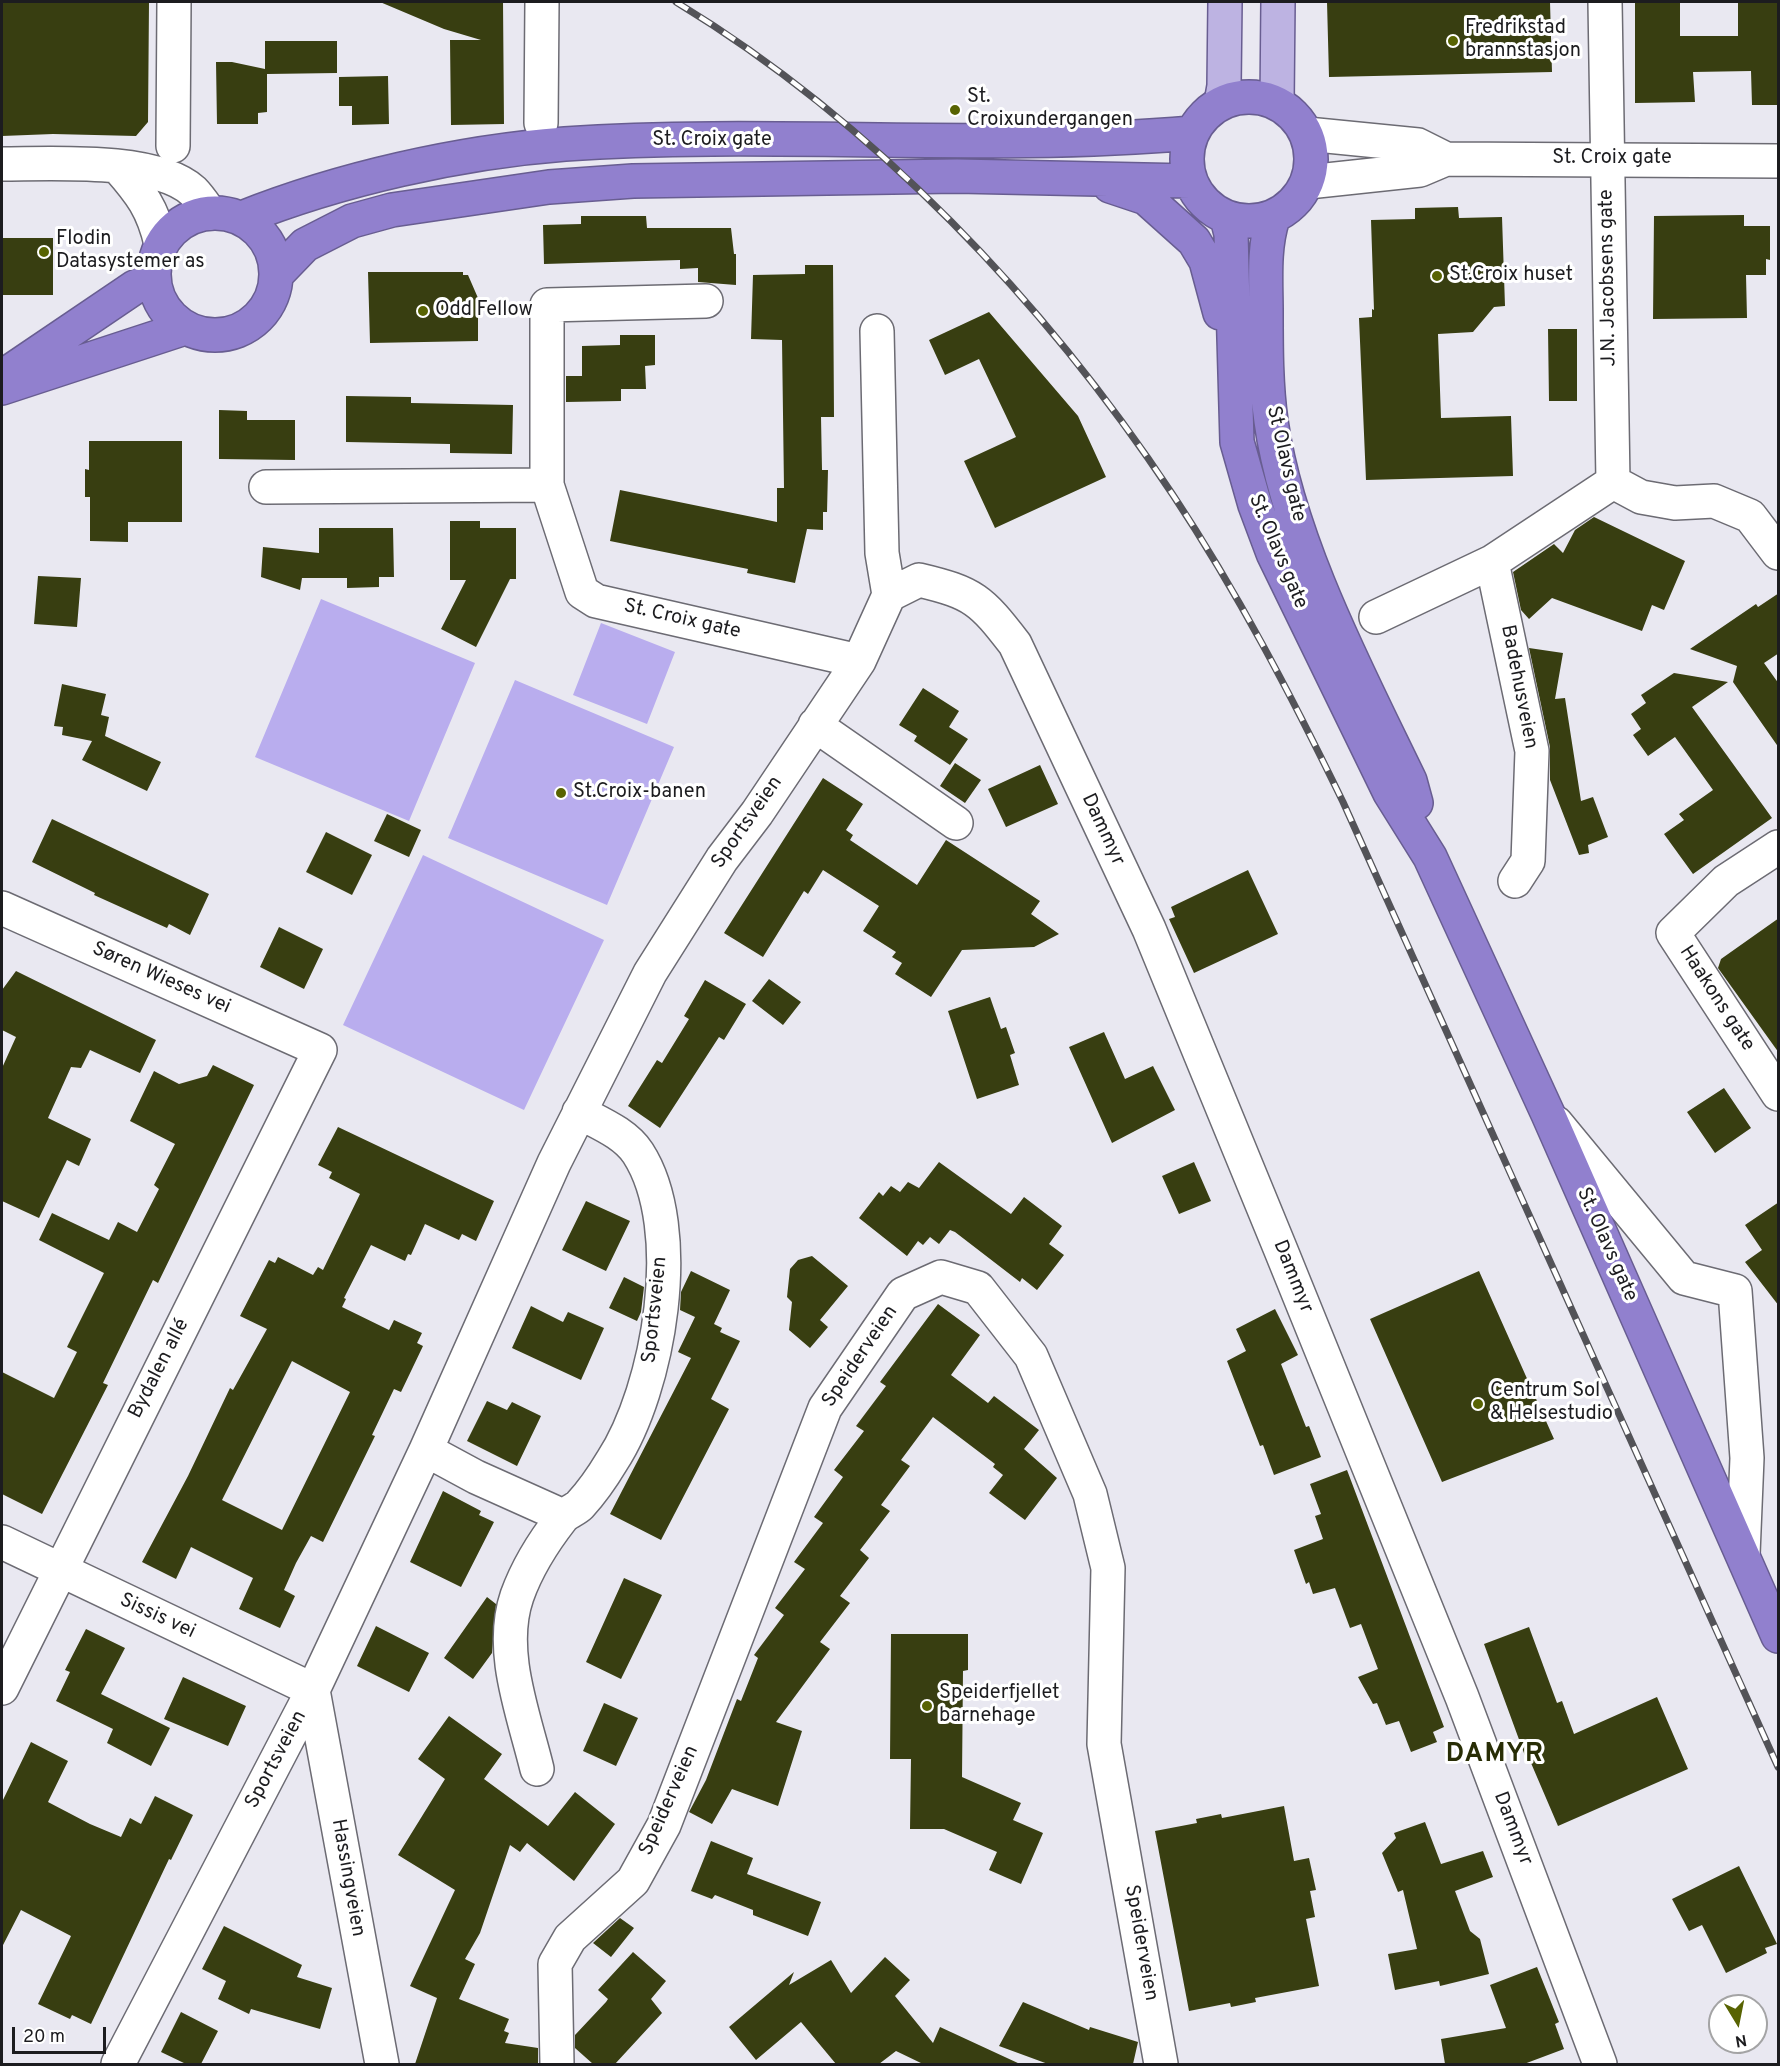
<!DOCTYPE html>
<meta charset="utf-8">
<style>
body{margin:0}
#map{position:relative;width:1780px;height:2066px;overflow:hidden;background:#e9e8f1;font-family:Overpass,sans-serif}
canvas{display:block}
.frame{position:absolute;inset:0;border:3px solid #1c1c1f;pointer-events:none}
.north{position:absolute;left:1708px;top:1994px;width:60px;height:60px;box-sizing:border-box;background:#fff;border:2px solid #a4a4a5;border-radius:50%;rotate:170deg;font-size:16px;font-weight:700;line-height:24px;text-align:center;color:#1c1c1f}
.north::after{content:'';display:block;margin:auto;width:21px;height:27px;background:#586302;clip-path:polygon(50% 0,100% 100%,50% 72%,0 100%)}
.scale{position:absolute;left:12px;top:2027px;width:94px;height:27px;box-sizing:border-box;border:3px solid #1c1c1f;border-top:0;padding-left:8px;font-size:18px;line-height:21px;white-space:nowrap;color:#1c1c1f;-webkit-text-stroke:4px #fff;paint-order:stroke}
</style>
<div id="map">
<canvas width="1780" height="2066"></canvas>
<div class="frame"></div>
<div class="north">N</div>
<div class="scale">20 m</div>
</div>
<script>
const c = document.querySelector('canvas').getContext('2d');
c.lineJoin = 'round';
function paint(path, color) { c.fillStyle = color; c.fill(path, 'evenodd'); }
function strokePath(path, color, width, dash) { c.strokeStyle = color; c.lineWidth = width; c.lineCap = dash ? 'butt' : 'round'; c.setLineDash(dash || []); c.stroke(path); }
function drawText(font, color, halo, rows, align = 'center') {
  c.font = font + ' Overpass,sans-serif'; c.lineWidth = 6; c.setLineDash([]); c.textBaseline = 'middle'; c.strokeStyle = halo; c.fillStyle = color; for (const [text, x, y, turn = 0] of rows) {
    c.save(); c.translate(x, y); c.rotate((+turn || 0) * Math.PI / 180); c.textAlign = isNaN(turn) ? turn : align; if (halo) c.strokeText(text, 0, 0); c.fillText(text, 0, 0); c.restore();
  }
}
paint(new Path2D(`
 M321 599 475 663 409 821 255 757Z
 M601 623 675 652 647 724 573 695Z
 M515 680 674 747 607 905 448 838Z
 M423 855 604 940 524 1110 343 1025Z`), '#b9adee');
paint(new Path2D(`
 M2 2H149L148 122 136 136 53 134 2 136Z
 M380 2H503L504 124 451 125 450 40H481L444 29Z
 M1327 2H1550L1552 72 1329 77Z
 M1635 2H1680V36H1738V2H1779V105H1752L1751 71 1693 72 1695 102 1635 103Z
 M265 41H337V73L267 74V112L258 113V124H217L216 62H232L265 69Z
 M388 76 389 124 352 125V106H339V77Z
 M1458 207 1459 218 1502 217 1505 306 1494 307 1473 332 1438 334 1441 418 1511 416 1513 476 1366 480 1359 318 1372 317V309L1374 310 1371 220 1415 219V208Z
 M1744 215V226H1770V260L1766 259V275H1746L1747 318 1653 319 1654 216Z
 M581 216H646L647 228H731L734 254H736V285L698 282V268L680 269V260L544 264 543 225 581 224Z
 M2 238H53V295H2Z
 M805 265H833L834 417H821L822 470H828L827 512H823V530L807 529 795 583 747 573 748 569 610 541 620 490 777 522V488H784L782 340 751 339 753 275 805 274Z
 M368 272H463V275H468L478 298V341L370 343Z
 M989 312 1078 416 1106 477 995 528 964 461 1016 437 979 359 945 375 929 340Z
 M1548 329H1577V401H1549Z
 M620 335H655V365L645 366 646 389H621V401L566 402V376H582V346L620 345Z
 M346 396 411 397V403L513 405 512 454 450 453V444L346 442Z
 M219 410 247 411V420H295V460L219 459Z
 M89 441H182V522H128V542L90 541V497H85V469L89 470Z
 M1594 517 1685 561 1664 610 1652 605 1642 631 1552 598 1529 619 1521 610 1513 572 1554 544 1563 553 1575 530Z
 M450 521H480V528H516V579H510L476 647 441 629 466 580H450Z
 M319 528H393L394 577H379V587L347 588V578H302L300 590 261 577 263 547 319 553Z
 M38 576 81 578 77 627 34 624Z
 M1779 593V653L1764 663 1779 684V748L1733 682 1737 666 1690 649 1756 604 1758 607Z
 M1529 648 1563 653 1555 699 1565 698 1581 801 1593 797 1608 837 1588 845 1589 853 1579 855 1550 780V747Z
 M1674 673 1728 682 1692 707 1772 818 1693 874 1664 834 1684 820 1679 814 1713 790 1675 737 1648 756 1633 735 1641 729 1631 714 1646 703 1641 695Z
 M62 684 106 694 101 715 109 717 105 736 161 762 147 791 82 760 92 741 62 735 63 727 54 726Z
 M923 688 959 711 949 727 968 739 950 765 914 741 917 736 899 725Z
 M955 763 981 780 965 803 940 786Z
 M1040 765 1058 804 1006 827 988 789Z
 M823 778 863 804 846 830 853 835 850 840 917 885 946 840 1040 901 1031 914 1059 934 1034 947 962 950 931 997 895 974 902 963 892 957 896 952 863 931 879 906 823 870 808 894 804 891 763 957 724 933Z
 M387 814 421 830 409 857 374 841Z
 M52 819 209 894 190 935 169 924 167 928 94 895 95 893 32 862Z
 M326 832 372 855 352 895 306 872Z
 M1248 870 1278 934 1194 973 1169 919 1175 917 1171 907Z
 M1779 918V1053L1718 968 1721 959Z
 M279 927 323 949 304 989 260 967Z
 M16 971 156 1040 140 1073 90 1050 81 1068 71 1067 48 1118 91 1139 79 1166 67 1160 39 1218 2 1201V1068L16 1037 2 1030V990Z
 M769 979 801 1002 783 1025 752 1001Z
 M705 980 746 1004 724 1040 719 1037 660 1128 628 1106 657 1060 662 1063 689 1019 684 1016Z
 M990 997 1001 1029 1006 1027 1015 1053 1010 1055 1019 1085 977 1099 948 1011Z
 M1104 1032 1125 1079 1153 1066 1175 1110 1112 1143 1069 1047Z
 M213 1065 254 1085 158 1283 153 1280 103 1383 108 1385 42 1514 2 1494V1372L54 1398 77 1352 67 1347 104 1273 39 1240 52 1213 109 1240 118 1222 137 1232 159 1189 154 1185 175 1144 130 1121 154 1071 179 1084 207 1076Z
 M1724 1088 1751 1128 1715 1153 1687 1112Z
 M338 1127 494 1201 476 1241 462 1234 459 1240 425 1224 411 1255 408 1254 405 1261 371 1245 344 1298 346 1299 342 1307 389 1330 394 1320 422 1333 417 1343 423 1346 401 1392 394 1389 372 1435 375 1436 323 1542 311 1536 296 1563 284 1590 295 1596 280 1628 239 1609 253 1578 191 1547 176 1579 142 1562 188 1476 230 1388 233 1390 267 1329 240 1316 269 1260 275 1263 278 1257 313 1275 318 1267 323 1270 360 1194 329 1178 332 1172 318 1165ZM292 1361 350 1392 282 1530 222 1500Z
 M939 1162 1011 1214 1024 1197 1062 1226 1049 1244 1064 1255 1037 1290 1022 1278 1020 1282 955 1232 950 1230 939 1244 930 1237 923 1245 918 1241 907 1256 859 1218 879 1192 883 1196 891 1186 900 1192 908 1182 919 1188Z
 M1194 1162 1211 1201 1179 1214 1162 1176Z
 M586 1201 630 1221 606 1271 562 1250Z
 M1779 1202V1306L1745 1262 1762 1250 1745 1225Z
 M812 1256 848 1286 820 1320 828 1327 810 1348 789 1330 792 1302 787 1297 790 1269 798 1260Z
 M691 1271 730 1290 714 1324 722 1328 720 1332 740 1341 711 1399 729 1409 661 1540 610 1514 691 1358 678 1352 695 1317 680 1310 681 1292Z
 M1479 1271 1554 1439 1442 1482 1370 1319Z
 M624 1277 644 1287 641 1312 637 1321 609 1308Z
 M938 1304 980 1335 951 1375 988 1403 994 1396 1039 1430 1024 1449 1057 1478 1025 1520 989 1493 1003 1475 993 1467 995 1464 933 1417 901 1460 910 1466 881 1505 890 1511 860 1550 869 1558 840 1596 850 1603 820 1642 830 1649 776 1722 802 1731 778 1806 732 1789 712 1824 689 1812 706 1780 737 1699 741 1701 758 1658 754 1655 784 1615 775 1608 805 1569 794 1562 823 1523 814 1517 843 1477 834 1470 864 1431 856 1426 886 1386 880 1382Z
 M531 1306 563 1322 568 1312 604 1328 581 1380 512 1348Z
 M1275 1309 1298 1355 1281 1364 1306 1427 1309 1426 1321 1457 1274 1475 1263 1445 1260 1446 1227 1361 1246 1351 1236 1329Z
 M487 1401 507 1410 512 1402 541 1416 517 1466 467 1441Z
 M1347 1470 1444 1727 1433 1732 1437 1742 1411 1752 1399 1721 1386 1725 1377 1703 1373 1704 1358 1677 1378 1669 1361 1624 1350 1628 1335 1588 1313 1594 1309 1582 1306 1584 1294 1550 1323 1539 1315 1516 1321 1514 1310 1484Z
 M443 1491 481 1511 479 1515 494 1522 461 1587 410 1562Z
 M624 1578 662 1595 621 1679 586 1662Z
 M487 1597 496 1604 492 1653 473 1679 444 1658Z
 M376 1626 429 1653 409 1692 357 1666Z
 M1529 1627 1557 1703 1562 1701 1574 1734 1657 1697 1688 1769 1558 1826 1531 1763 1528 1764 1484 1644Z
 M86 1629 125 1648 101 1694 170 1728 151 1766 107 1743 113 1729 56 1701 70 1672 65 1670Z
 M891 1634H968V1670L963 1671 962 1777 1021 1803 1013 1820 1043 1833 1021 1884 989 1870 997 1852 944 1829H910L911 1759H890Z
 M183 1677 246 1706 228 1746 164 1719Z
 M604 1703 638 1718 616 1766 583 1751Z
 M449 1716 502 1754 484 1779 548 1826 575 1792 615 1824 574 1881 527 1843 520 1852 510 1845 480 1933 465 1959 475 1964 459 1999 509 2019 504 2031 509 2033 505 2043 538 2048V2064H415L437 1998 410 1986 455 1890 398 1855 445 1779 418 1759Z
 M31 1742 68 1761 48 1802 90 1824 121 1837 130 1818 141 1824 155 1796 193 1815 171 1860 169 1859 91 2024 72 2015 70 2019 38 2004 71 1936 21 1910 2 1947V1802Z
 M1284 1806 1294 1861 1309 1858 1316 1890 1310 1891 1315 1917 1306 1919 1319 1986 1255 1998 1256 2002 1231 2007 1230 2003 1189 2011 1155 1831 1197 1823 1196 1819 1221 1814 1222 1818Z
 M1425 1822 1441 1864 1483 1851 1493 1877 1455 1891 1470 1931 1480 1939 1489 1974 1440 1986 1439 1981 1395 1990 1388 1954 1417 1949 1403 1890 1398 1892 1382 1853 1396 1838 1394 1833Z
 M711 1841 753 1858 747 1874 821 1902 808 1936 753 1915V1910L715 1895 712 1899 691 1891Z
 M1739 1866 1777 1944 1765 1948 1767 1953 1726 1973 1702 1925 1689 1931 1672 1899Z
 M620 1918 634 1928 611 1957 593 1943Z
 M224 1926 302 1965 297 1977 332 1988 320 2029 251 2009 249 2014 218 1999 226 1981 202 1969Z
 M633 1952 666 1981 651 1999 662 2013 615 2064H593L575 2048V2035L606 2002 608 1999 598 1990Z
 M885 1957 910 1980 895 1996 933 2043 940 2027 1020 2064H923L896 2051 879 2064H836L801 2022 756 2060 729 2027 794 1972 789 1985 831 1960 851 1993Z
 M1537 1967 1559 2022 1555 2024 1564 2049 1524 2064H1445L1441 2039 1506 2028 1490 1985Z
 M1023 2002 1089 2030 1090 2027 1138 2042 1133 2064H1048L999 2046Z
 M181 2012 218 2031 201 2064H186L161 2052Z`), '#383e11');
const street = new Path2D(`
 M1605 2 1613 482
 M541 123 542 2
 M173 146 174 2
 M706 301 547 305V485L582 592 596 601 859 661
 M1613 482 1641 497 1675 503 1714 501 1750 516 1778 553
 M266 487 547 485
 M1492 562 1532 751 1528 861 1515 881
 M889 595 919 580C974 593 981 600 1015 644L1149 929 1280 1248 1462 1697 1600 2064
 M1376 617 1492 562 1613 482
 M815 725 956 823
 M1778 847 1726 881 1673 933 1778 1094
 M2 908 320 1050 2 1688
 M1556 1123 1684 1278 1735 1291
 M1735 1291 1747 1458 1743 1554
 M426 1450 476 1477 563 1516
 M2 1542 313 1690
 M313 1690 382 2064
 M537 1769C524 1715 498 1651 517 1596 527 1568 544 1541 562 1518 567 1512 575 1510 580 1505 592 1492 603 1476 612 1461 659 1389 687 1229 638 1153 625 1133 599 1123 579 1112
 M118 2064 313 1690 426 1450 554 1163 650 973 722 859 757 813 859 661 889 595 882 553 877 331
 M557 2064 555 1964 570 1938 633 1881 664 1825 825 1408 903 1294 941 1277 978 1288 1031 1356 1090 1494 1108 1568 1104 1744 1161 2064`);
const secondary = new Path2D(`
 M1307 134 1418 145 1446 159
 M2 164C50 164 156 157 193 191 199 197 205 206 210 213
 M118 167C141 193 153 209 161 244
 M1308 182 1420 170 1446 159 1778 161`);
const primary = new Path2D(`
 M1221 103 1224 86 1225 2
 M1277 103 1278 2`);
const highway = new Path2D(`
 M1187 159a62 62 0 1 1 124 0a62 62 0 1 1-124 0Z
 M1110 186 1146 198 1194 241 1206 261 1220 313
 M154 274a61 61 0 1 1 122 0a61 61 0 1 1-122 0Z
 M242 218C340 179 459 152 565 144 772 130 984 151 1192 133
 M1227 218 1231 234 1237 442 1255 505 1273 553 1390 793 1430 857 1548 1114 1778 1636
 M1273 218C1263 248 1266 281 1266 312 1266 348 1266 386 1271 421 1288 541 1358 673 1410 781L1416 803
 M277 274 305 245 352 221 392 210 549 187 633 181 957 176 1190 181
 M2 377 135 287 154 279
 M2 388 185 328`);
strokePath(street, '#6c6b73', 36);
strokePath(secondary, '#6c6b73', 36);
strokePath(primary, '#685d91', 36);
strokePath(highway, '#685d91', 36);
strokePath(street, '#fff', 33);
strokePath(secondary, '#fff', 33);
strokePath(primary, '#bdb3e2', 33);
strokePath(highway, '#9180ce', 33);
const rail = new Path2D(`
 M676 2C875 123 1045 302 1173 495 1238 593 1292 697 1343 802L1778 1767`);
strokePath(rail, '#535358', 7);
strokePath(rail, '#fff', 4.5, [14]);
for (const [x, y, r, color] of [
 [1453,41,6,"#586302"],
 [955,110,6,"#586302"],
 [44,252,6,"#586302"],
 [1437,276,6,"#586302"],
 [423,311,6,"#586302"],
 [561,793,6,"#586302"],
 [1478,1404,6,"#586302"],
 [927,1706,6,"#586302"]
]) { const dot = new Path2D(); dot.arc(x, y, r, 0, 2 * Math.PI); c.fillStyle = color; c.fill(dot); strokePath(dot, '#fff', 2); }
drawText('20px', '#1c1c1f', '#fff', [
 ["Fredrikstad",1465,29],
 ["brannstasjon",1465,52],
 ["St.",967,98],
 ["Croixundergangen",967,121],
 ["Flodin",56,240],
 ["Datasystemer as",56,263],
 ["St.Croix huset",1449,276],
 ["Odd Fellow",435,311],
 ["St.Croix-banen",573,793],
 ["Centrum Sol",1490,1392],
 ["& Helsestudio",1490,1415],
 ["Speiderfjellet",939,1694],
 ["barnehage",939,1717]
], 'left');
drawText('20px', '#1c1c1f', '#fff', [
 ["St. Croix gate",712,141],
 ["St. Croix gate",1612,159],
 ["J.N. Jacobsens gate",1609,278,-91],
 ["St Olavs gate",1285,464,77],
 ["St. Olavs gate",1277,552,67],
 ["St. Croix gate",682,620,13],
 ["Badehusveien",1518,687,79],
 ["Sportsveien",748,823,-55],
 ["Dammyr",1102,830,65],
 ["Søren Wieses vei",161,979,24],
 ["Haakons gate",1716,999,57],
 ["St. Olavs gate",1606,1245,66],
 ["Dammyr",1292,1277,68],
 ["Sportsveien",656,1310,-84],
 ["Speiderveien",861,1357,-56],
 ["Bydalen allé",160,1369,-63],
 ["Sissis vei",157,1617,25],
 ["Sportsveien",277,1760,-62],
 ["Speiderveien",670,1801,-66],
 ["Dammyr",1512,1829,69],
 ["Hassingveien",347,1878,80],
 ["Speiderveien",1140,1943,80]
]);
c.letterSpacing = '1.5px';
drawText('bold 26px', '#282d05', '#fff', [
 ["DAMYR",1495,1756]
]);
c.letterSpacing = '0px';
</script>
